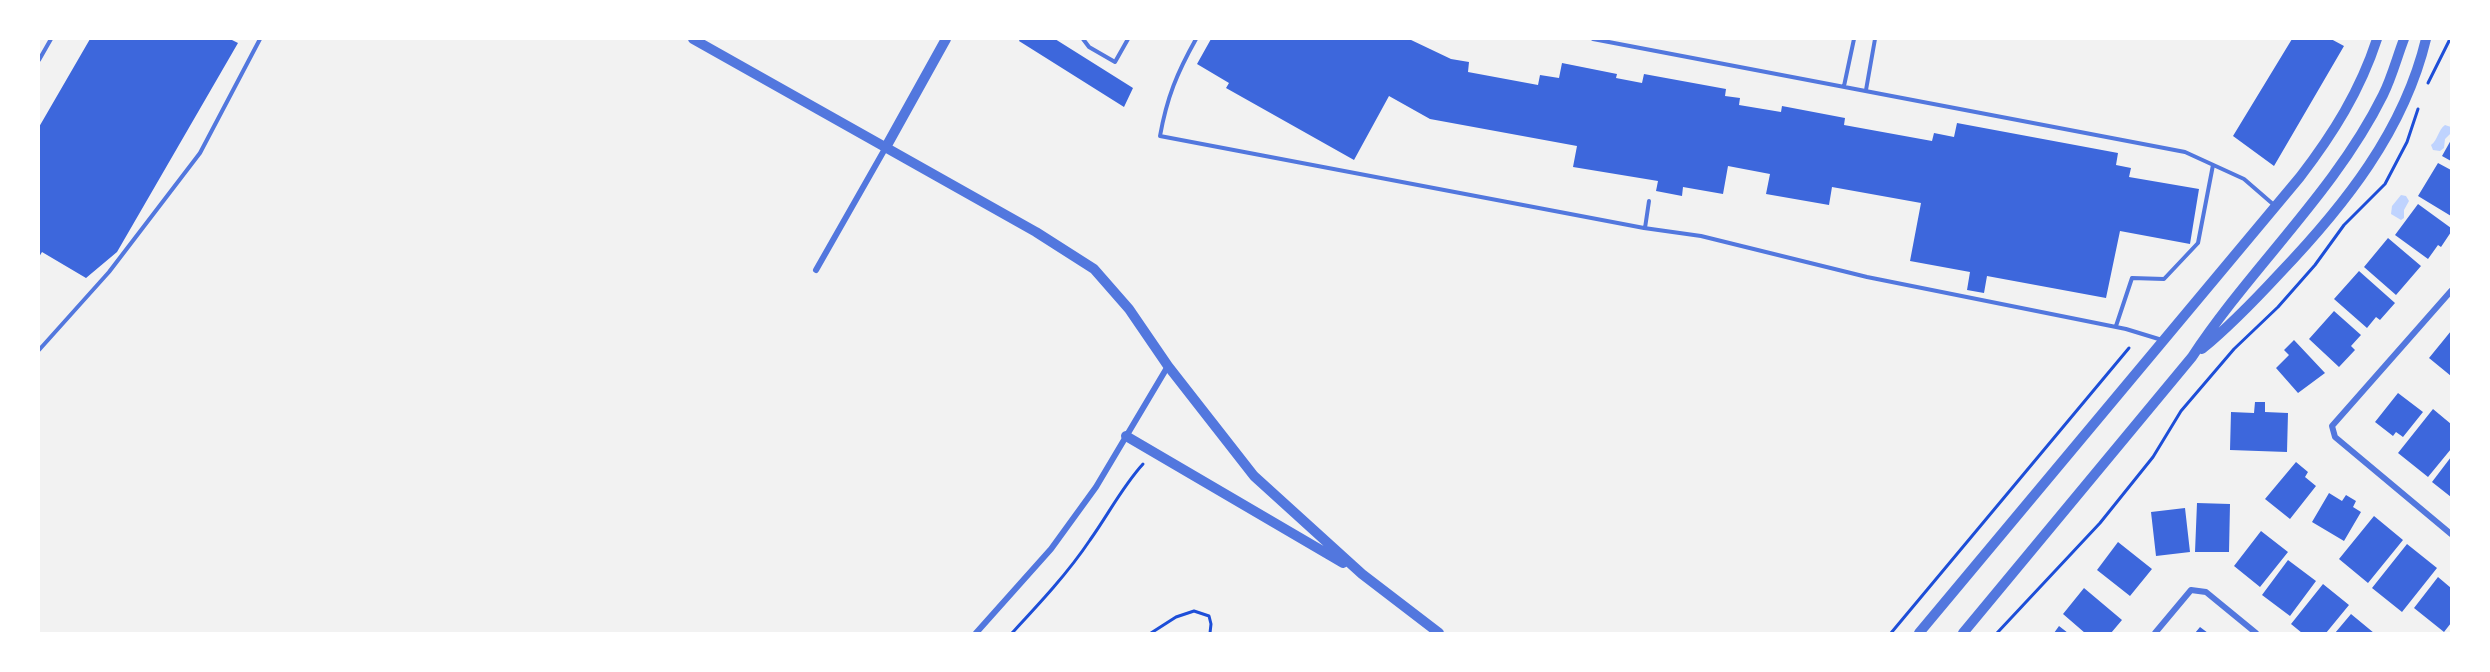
<!DOCTYPE html>
<style>
body{margin:0}
#map{position:relative;width:2490px;height:672px;overflow:hidden;background:#f2f2f2;font-family:"PT Serif",serif}
canvas{display:block}
.frame{position:absolute;inset:0;border:40px solid #fff;pointer-events:none}
</style>
<div id="map">
<canvas width="2490" height="672"></canvas>
<div class="frame"></div>
</div>
<script>
const c = document.querySelector('canvas').getContext('2d');
c.lineJoin = 'round';
function paint(path, color) { c.fillStyle = color; c.fill(path, 'evenodd'); }
function strokePath(path, color, width, dash) { c.strokeStyle = color; c.lineWidth = width; c.lineCap = dash ? 'butt' : 'round'; c.setLineDash(dash || []); c.stroke(path); }
paint(new Path2D(`
 M2445 125 2451 127V133L2445 139 2444 148 2440 151 2433 150 2431 145C2438 140 2438 130 2445 125Z
 M2401 195 2406 196 2409 201 2404 210V218L2401 220 2391 214 2392 206Z`), '#bfd3fe');
paint(new Path2D(`
 M90 39H230L238 43 117 252 86 278 42 252 39 257V127Z
 M1020 39H1055L1133 88 1124 107 1019 41Z
 M1211 39H1409L1451 59 1469 62 1468 72 1538 85 1540 75 1559 78 1562 63 1617 74 1616 78 1642 83 1644 74 1726 89 1725 96 1740 98 1739 105 1781 112 1782 106 1845 118 1844 125 1932 141 1934 133 1954 137 1957 123 2118 153 2116 165 2131 168 2129 177 2199 189 2190 244 2120 231 2106 298 1987 276 1984 293 1967 290 1970 272 1910 261 1921 203 1832 187 1829 205 1766 194 1770 174 1728 166 1723 194 1683 187 1682 196 1656 191 1658 181 1573 167 1577 146 1430 119 1389 96 1354 160 1226 88 1229 83 1197 64Z
 M2292 39H2331L2344 46 2274 166 2233 136Z
 M2451 140V161L2442 156Z
 M2438 163 2451 170V216L2418 196Z
 M2418 204 2451 228V232L2441 247 2438 245 2428 259 2395 235Z
 M2388 238 2421 266 2396 295 2364 267Z
 M2359 271 2395 303 2380 320 2376 317 2367 328 2334 299Z
 M2334 311 2361 335 2351 346 2355 350 2339 367 2309 339Z
 M2451 331V376L2429 358Z
 M2294 340 2325 373 2298 393 2276 368 2289 355 2284 350Z
 M2398 393 2423 412 2403 437 2396 432 2393 436 2375 422Z
 M2255 402H2265V412L2288 413 2287 452 2230 450 2231 412 2254 413Z
 M2433 409 2451 424V449L2428 477 2398 453Z
 M2451 457V497L2432 482Z
 M2296 462 2308 472 2305 477 2316 486 2290 519 2265 499Z
 M2329 493 2342 501 2346 495 2356 501 2353 507 2361 512 2344 541 2312 522Z
 M2197 503 2230 504 2229 552H2195Z
 M2185 508 2190 552 2156 556 2151 512Z
 M2374 516 2403 540 2368 583 2339 559Z
 M2261 531 2288 552 2260 587 2234 566Z
 M2118 542 2152 569 2130 596 2097 570Z
 M2407 544 2437 568 2402 612 2372 588Z
 M2288 560 2316 581 2290 616 2262 595Z
 M2438 577 2451 588V623L2444 632 2414 608Z
 M2323 584 2349 605 2326 633H2302L2291 624Z
 M2084 588 2122 620 2111 633H2085L2063 614Z
 M2351 614 2374 633H2335Z
 M2059 626 2068 633H2054Z
 M2200 627 2208 633H2195Z`), '#3d67dc');
strokePath(new Path2D(`
 M2428 83 2450 39
 M1012 633C1039 604 1068 573 1090 540 1108 515 1122 487 1143 464
 M1151 633 1176 617 1194 611 1209 616 1211 624 1210 633
 M1891 633 2129 348
 M1997 633 2100 523 2153 457 2181 411 2234 349 2278 307 2315 265 2344 225 2385 184 2407 142 2418 109`), '#1d4ed8', 3);
strokePath(new Path2D(`
 M1083 39 1089 47 1115 62 1128 39
 M1196 39C1177 73 1167 97 1160 136L1644 228 1701 236 1867 277 2126 329 2162 340
 M1593 39 2185 152 2244 179 2274 205
 M39 60 51 39
 M1844 86 1854 39
 M1866 90 1875 39
 M1645 228 1649 201
 M2116 326 2132 278 2164 279 2198 243 2213 165
 M39 350 109 272 200 153 260 39`), '#5277de', 4);
strokePath(new Path2D(`
 M816 270 886 147
 M2451 291 2332 426 2335 437 2451 534
 M976 633 1051 549 1096 487 1168 366
 M2155 633 2191 590 2206 592 2256 633`), '#5277de', 6);
strokePath(new Path2D(`
 M693 39 1036 232 1094 269 1129 309 1168 366 1254 476 1362 574 1439 633
 M886 147 946 39
 M2202 349C2230 326 2255 300 2280 273 2344 206 2404 131 2426 39
 M1126 436 1343 563
 M1919 633 2300 177C2333 134 2360 91 2377 39
 M1963 633 2192 357C2251 267 2335 192 2383 95 2392 77 2397 57 2404 39`), '#5277de', 10);
</script>
